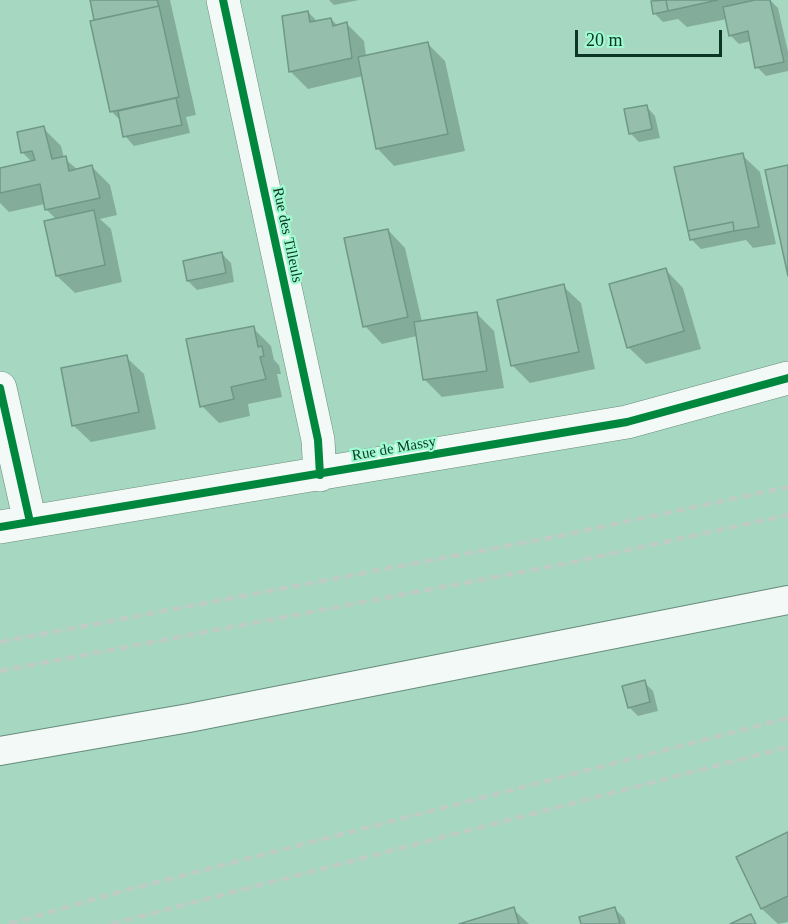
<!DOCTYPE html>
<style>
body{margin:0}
#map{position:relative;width:788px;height:924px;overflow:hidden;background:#a6d8c1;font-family:Georgia,serif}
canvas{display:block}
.scale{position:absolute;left:575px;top:30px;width:147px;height:27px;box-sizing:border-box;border:3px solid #0c3525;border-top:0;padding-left:8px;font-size:18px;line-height:21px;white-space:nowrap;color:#0c3525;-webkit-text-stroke:4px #9ffbd0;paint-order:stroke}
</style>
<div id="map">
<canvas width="788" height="924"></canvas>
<div class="scale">20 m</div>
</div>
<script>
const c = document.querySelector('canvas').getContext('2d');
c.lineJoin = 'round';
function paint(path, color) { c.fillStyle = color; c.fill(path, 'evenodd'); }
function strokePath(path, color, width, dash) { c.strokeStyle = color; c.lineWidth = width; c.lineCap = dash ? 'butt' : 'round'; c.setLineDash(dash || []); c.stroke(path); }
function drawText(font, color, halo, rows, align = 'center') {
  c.font = font + ' Georgia,serif'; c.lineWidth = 4.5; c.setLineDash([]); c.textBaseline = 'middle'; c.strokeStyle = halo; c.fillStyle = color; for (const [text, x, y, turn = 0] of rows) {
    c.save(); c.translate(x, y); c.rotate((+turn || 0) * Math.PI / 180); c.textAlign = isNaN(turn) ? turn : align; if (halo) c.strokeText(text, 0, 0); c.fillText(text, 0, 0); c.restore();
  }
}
paint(new Path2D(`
 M92 0H170L196 115 186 117 190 133 134 146 125 136 122 122 111 111Z
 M329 0H359L334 5Z
 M664 0H770L778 8 788 52V71L766 76 757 67 751 41 739 44 730 35 727 19 687 27 678 19 663 22 654 13 652 3Z
 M308 12 318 22 331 19 338 26 347 24 364 41 366 56 427 43 445 61 465 151 394 166 377 148 363 76 308 89 290 71Z
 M646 106 655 116 660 138 639 142 630 133Z
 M43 128 61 146 64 158 78 170 92 167 110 185 117 215 100 219 111 229 122 282 75 293 57 276V220L46 209 45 204 9 212 0 203V169L32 162 22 152Z
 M742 155 760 172 776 244 753 248 746 240 701 249 691 239Z
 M388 230 405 248 422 322 477 314 494 331 504 388 442 397 424 379 417 336 382 344 365 326Z
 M222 254 231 263 234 282 197 290 188 281Z
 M666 270 683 288 701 349 646 364 628 347Z
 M563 286 581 303 595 369 530 383 513 366Z
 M253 328 271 346 274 360 279 365 281 374H277L282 397 248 404 250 416 219 423 202 406Z
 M126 357 144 374 156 429 91 442 73 425Z
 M644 682 653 691 658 711 638 716 629 707Z
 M788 833V922L778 924 762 909 738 857Z
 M513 909 529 924H463Z
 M615 909 624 918 626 924H583Z`), '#0003');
const building = new Path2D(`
 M90 0H157L159 6 94 20Z
 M666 0H718L668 11Z
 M666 0 668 11 653 14 651 1Z
 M755 0H770L784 62 755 68 748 31 729 36 723 7Z
 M159 6 179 97 110 112 90 21Z
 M308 11 310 22 331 18 333 26 347 22 352 58 289 72 282 16Z
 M428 42 448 134 376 149 358 57Z
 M176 98 182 125 123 137 118 111Z
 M647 105 652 129 629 134 624 109Z
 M44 126 52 159 66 156 69 171 92 165 100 198 45 210 40 184 0 193V168L35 160 32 151 21 153 17 132Z
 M743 153 759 227 734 231 733 222 688 231 674 167Z
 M788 165V276L765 170Z
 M94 210 105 265 56 276 44 221Z
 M733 222 734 231 690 240 688 231Z
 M388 229 408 317 363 327 344 238Z
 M222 252 226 273 187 281 183 261Z
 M666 268 684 331 627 348 609 284Z
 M564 284 579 352 511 366 497 300Z
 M477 312 487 371 423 380 414 322Z
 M254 326 258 347 262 346 264 356 260 357 266 379 231 387 234 399 200 407 186 339Z
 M127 355 139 412 72 426 61 368Z
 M645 680 650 702 628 708 622 686Z
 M788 832V896L761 909 736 857Z
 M514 907 519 924H459Z
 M615 907 620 924H581L579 917Z
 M751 914 756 924H730Z`);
paint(building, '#96beac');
strokePath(building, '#6e9887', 1.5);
const service = new Path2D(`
 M0 751 189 718 788 600`);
const minor = new Path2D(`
 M223 0 318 440 320 475
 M0 388 30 522
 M0 527 627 422 788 378`);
strokePath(service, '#668b7b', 30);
strokePath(minor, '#668b7b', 34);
strokePath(service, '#f2f9f6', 28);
strokePath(minor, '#f2f9f6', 33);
strokePath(new Path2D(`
 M0 642 559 536 788 487
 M0 671 564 564 788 515
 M9 924 112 894 788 718
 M111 924 788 747`), '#bdccc5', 4.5, [9, 4.5]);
strokePath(new Path2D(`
 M223 0 318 440 320 475
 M0 388 30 522
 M0 527 627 422 788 378`), '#00873e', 8);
drawText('15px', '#0c3525', '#9ffbd0', [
 ["Rue des Tilleuls",287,235,78],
 ["Rue de Massy",394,449,-10]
]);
</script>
